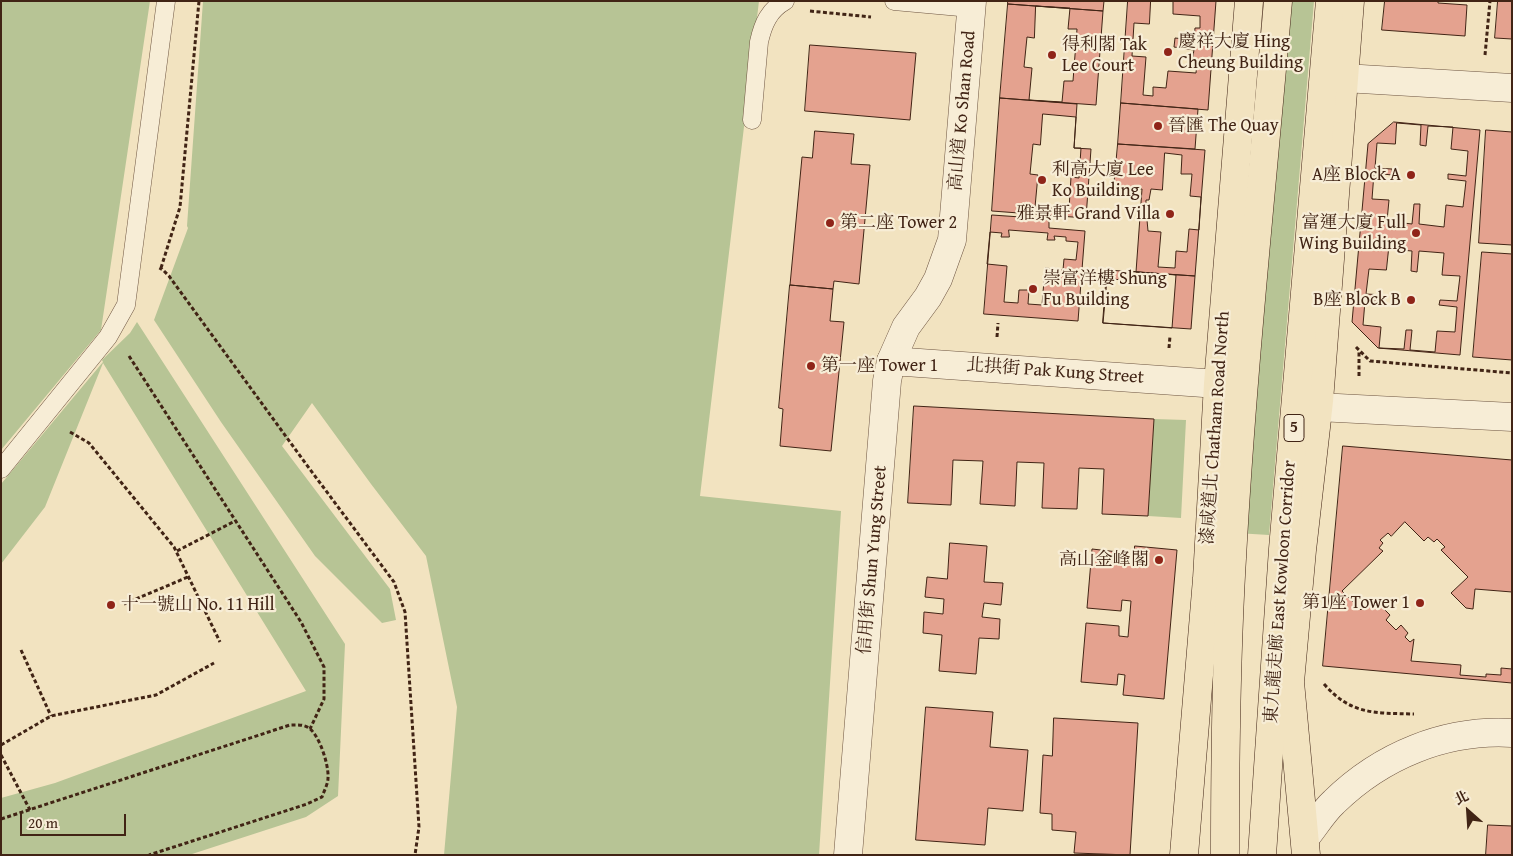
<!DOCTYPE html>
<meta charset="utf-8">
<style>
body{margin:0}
#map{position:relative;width:1513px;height:856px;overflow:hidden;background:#f2e3c0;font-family:"Gentium Book Plus","Noto Serif TC",serif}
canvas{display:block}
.frame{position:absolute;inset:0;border:2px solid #412415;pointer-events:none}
.north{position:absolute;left:1443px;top:786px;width:50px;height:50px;-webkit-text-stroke:4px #f7edd6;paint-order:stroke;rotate:334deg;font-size:14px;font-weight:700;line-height:20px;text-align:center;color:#412415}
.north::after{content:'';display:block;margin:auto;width:18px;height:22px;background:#412415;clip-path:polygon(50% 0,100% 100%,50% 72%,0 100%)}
.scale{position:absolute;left:20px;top:814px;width:106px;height:22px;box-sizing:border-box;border:2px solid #412415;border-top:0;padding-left:6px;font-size:15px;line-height:18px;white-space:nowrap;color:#412415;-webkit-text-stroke:4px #f7edd6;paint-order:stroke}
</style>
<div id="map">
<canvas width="1513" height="856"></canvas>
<div class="frame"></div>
<div class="north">北</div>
<div class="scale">20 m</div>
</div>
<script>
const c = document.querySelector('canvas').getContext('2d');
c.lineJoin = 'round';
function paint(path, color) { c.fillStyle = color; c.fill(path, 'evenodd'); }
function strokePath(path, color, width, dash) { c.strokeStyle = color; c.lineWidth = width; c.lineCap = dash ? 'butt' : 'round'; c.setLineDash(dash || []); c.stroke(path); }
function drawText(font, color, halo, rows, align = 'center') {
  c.font = font + ' "Gentium Book Plus","Noto Serif TC",serif'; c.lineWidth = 4.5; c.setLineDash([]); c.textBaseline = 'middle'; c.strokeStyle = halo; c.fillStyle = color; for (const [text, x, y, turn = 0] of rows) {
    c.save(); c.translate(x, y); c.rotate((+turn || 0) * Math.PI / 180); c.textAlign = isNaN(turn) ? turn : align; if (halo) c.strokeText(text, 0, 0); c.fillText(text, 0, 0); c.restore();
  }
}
paint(new Path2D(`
 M1 1H150L101 330 1 450Z
 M203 1H759L700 496 841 511 819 855H444L457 707 426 556 371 484 312 403 282 446 390 589 396 620 382 623 315 556 221 422 154 320 188 228 187 226Z
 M1281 1H1314L1269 535 1236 533Z
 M137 322 345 644 338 796 306 817 189 855H1V798L55 783 306 691 103 363 45 507 1 564V484L103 362 102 360 130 333Z
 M1154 419 1186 420 1181 518 1148 516Z`), '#b7c495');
const building = new Path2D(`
 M1008 1H1104L1103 11 1008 4Z
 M1128 1H1216L1208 110 1121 103Z
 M1151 1H1173V14L1200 16V28H1195L1194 40 1175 38 1174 47 1194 50 1192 61 1197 62 1196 73 1168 71 1166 88 1153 87V96L1143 95 1146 57 1132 56 1134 23 1149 24Z
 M1385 1H1438V3L1467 5 1465 36 1382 30Z
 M1498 1H1512V39L1495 38Z
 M1008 4 1103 11 1096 105 1000 98Z
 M1036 6 1070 8 1068 29H1077L1073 81H1064L1062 102 1029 100 1032 68 1024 67 1027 37 1034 38Z
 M810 45 916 53 910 120 805 111Z
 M1000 98 1077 104 1074 148 1091 149 1086 218 992 211Z
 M1121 103 1198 109 1195 149 1118 144Z
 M1043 114 1076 117 1074 148H1081L1079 178 1071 177 1069 209 1035 207 1038 175 1030 174 1033 144 1040 145Z
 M1394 122 1480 130 1460 355 1378 348 1352 322 1368 144Z
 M1397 123 1421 125 1420 145 1426 146 1428 126 1453 127 1451 149 1468 151 1466 176 1448 174V179L1466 181 1463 207 1446 205 1444 227 1419 224 1420 204H1414L1412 224 1387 221 1389 200 1372 199 1374 173 1392 175V169L1375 168 1377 143 1395 144Z
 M1486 130 1512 132V245L1479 243Z
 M815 131 854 134 851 164 870 165 859 284 834 281 833 289 790 285 802 157 812 158Z
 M1118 144 1205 150 1195 276 1136 272 1142 189 1114 187Z
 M1165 153 1182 155 1181 174H1192L1190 196 1201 197 1199 230 1189 229 1187 252 1176 251 1175 268 1158 267 1161 232 1148 231 1147 220H1145L1146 200H1149L1151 189 1162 190Z
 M992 215 1049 219V228L1085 231 1078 321 984 314Z
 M1009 230 1048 233 1047 240H1055L1054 236 1066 237V241L1078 242 1076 260 1064 259 1063 270 1045 268 1042 305 1028 304 1029 290H1019L1018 303 1004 302 1007 266 987 264 990 232 1002 233 1001 237H1009Z
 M1389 249 1412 251 1411 271 1417 272 1419 251 1444 253 1442 275 1460 276 1457 301 1440 300 1439 305 1457 307 1455 332 1437 331 1435 352 1410 350 1412 330H1406L1404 349 1379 348 1381 327 1363 325 1365 301H1383L1384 295 1366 294 1369 269 1386 270Z
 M1482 252 1512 254V360L1473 357Z
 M1107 270 1195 276 1191 329 1103 323Z
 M1128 271 1176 275 1172 328 1103 323 1107 279 1128 280Z
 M790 285 833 289 830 321 844 322 831 451 780 446 783 409 779 408Z
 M914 406 1154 419 1148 516 1102 514 1104 469 1079 468 1077 509 1042 508 1044 463 1017 462 1015 506 980 504 983 461 953 460 951 505 908 503Z
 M1343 446 1512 460V683L1323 666Z
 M1405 522 1424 541 1428 537 1434 542 1437 539 1445 547 1441 550 1468 577 1451 593 1466 608 1473 609 1475 589 1512 592V669L1501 668V675L1486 674V677L1460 675 1461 665 1411 661 1414 639 1410 642 1405 637 1408 633 1401 625 1396 630 1386 620 1390 615 1373 598 1361 610 1342 591 1383 551 1379 548 1383 543 1380 540 1388 533 1391 536Z
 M950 543 987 546 984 582 1003 583 1001 605 984 603 982 617 1000 619 999 639 979 638 976 674 939 671 942 635 923 633 924 612 943 614 944 599 925 597 927 577 947 579Z
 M1135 546 1177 550 1164 699 1123 695 1125 675 1118 674 1117 685 1081 682 1086 623 1119 626V636L1128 637 1131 601 1122 600 1121 611 1087 608 1092 549 1127 553 1126 562H1133Z
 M926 707 993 712 990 747 1028 750 1023 811 988 808 985 845 916 840Z
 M1054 718 1138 723 1130 855 1074 853 1076 832 1052 830V814L1040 813 1043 755 1052 756Z
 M1488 825 1512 826V855H1486Z`);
paint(building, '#e4a28f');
strokePath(building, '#412415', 1);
const service = new Path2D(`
 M894 1 971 8
 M752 120 759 42C763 24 769 10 785 1
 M1 469 108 337 126 305 166 1`);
const minor = new Path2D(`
 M1344 78 1512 88
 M891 361 906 327 928 297 938 279 952 240 972 1
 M1318 407 1512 417`);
const tertiary = new Path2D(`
 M1305 838C1315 826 1323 812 1334 802 1381 756 1445 729 1512 733
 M848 855 887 381 891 361 1218 384`);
const primary = new Path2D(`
 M1184 855 1207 579 1218 384 1249 1
 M1306 855 1290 682 1302 550 1319 401 1350 1`);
const trunk = new Path2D(`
 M1225 855C1225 756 1226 657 1232 558 1242 372 1262 187 1278 1
 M1262 855 1283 549 1330 1`);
strokePath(service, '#6d5440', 19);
strokePath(minor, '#6d5440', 29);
strokePath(tertiary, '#6d5440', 29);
strokePath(primary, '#412415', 29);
strokePath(trunk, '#412415', 29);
strokePath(new Path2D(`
 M810 11 871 17
 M1485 55 1490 1
 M161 268 180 207 199 1
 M160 270 161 268 169 276 306 464 394 582 405 612 419 827 415 855
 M997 337 998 323
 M1356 347 1370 361 1512 373
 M1169 348 1170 336
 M129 356 301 622 324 667V699L310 729
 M1359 376V352
 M70 432 89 443 174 547 220 642
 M177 551 235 521
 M124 604 188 577
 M21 650 51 716
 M1324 684C1351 715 1375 713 1414 714
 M1 745 51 716 156 695 214 663
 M1 755 30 810
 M1 819 290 725C296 725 303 724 309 728 320 736 329 766 328 778 328 784 324 791 322 797L307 804 149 855`), '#412415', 3, [4, 2.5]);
strokePath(service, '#f7edd6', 18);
strokePath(minor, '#f7edd6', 28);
strokePath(tertiary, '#f7edd6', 28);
strokePath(primary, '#f2e3c0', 28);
strokePath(trunk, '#f2e3c0', 28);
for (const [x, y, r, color] of [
 [1168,52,5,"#8f2418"],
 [1052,55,5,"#8f2418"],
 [1158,126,5,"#8f2418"],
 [1411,175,5,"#8f2418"],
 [1042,180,5,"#8f2418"],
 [1170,214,5,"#8f2418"],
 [830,223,5,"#8f2418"],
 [1416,233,5,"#8f2418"],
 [1033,289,5,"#8f2418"],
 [1411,300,5,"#8f2418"],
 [811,366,5,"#8f2418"],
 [1159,560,5,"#8f2418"],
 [1420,603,5,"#8f2418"],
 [111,605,5,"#8f2418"]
]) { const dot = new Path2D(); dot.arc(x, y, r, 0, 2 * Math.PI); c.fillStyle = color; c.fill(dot); strokePath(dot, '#f7edd6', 2); }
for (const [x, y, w] of [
 [1294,428,20]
]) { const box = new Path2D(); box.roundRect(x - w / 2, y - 13.5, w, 27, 4); c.fillStyle = '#f7edd6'; c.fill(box); strokePath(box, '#412415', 1); }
drawText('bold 16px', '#412415', null, [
 ["5",1294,428]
]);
drawText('18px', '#412415', '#f7edd6', [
 ["慶祥大廈 Hing",1178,42],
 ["Cheung Building",1178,63],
 ["得利閣 Tak",1062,45],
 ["Lee Court",1062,66],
 ["晉匯 The Quay",1168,126],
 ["利高大廈 Lee",1052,170],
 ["Ko Building",1052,191],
 ["A座 Block A",1401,175,"right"],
 ["雅景軒 Grand Villa",1160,214,"right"],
 ["第二座 Tower 2",840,223],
 ["富運大廈 Full",1406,223,"right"],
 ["Wing Building",1406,244,"right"],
 ["崇富洋樓 Shung",1043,279],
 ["Fu Building",1043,300],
 ["B座 Block B",1401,300,"right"],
 ["第一座 Tower 1",821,366],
 ["高山金峰閣",1149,560,"right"],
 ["第1座 Tower 1",1410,603,"right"],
 ["十一號山 No. 11 Hill",121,605]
], 'left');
drawText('18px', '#412415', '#f7edd6', [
 ["高山道 Ko Shan Road",963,111,-85],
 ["北拱街 Pak Kung Street",1055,372,4],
 ["漆咸道北 Chatham Road North",1216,428,-86],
 ["信用街 Shun Yung Street",873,560,-85],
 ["東九龍走廊 East Kowloon Corridor",1281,592,-86]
]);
</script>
